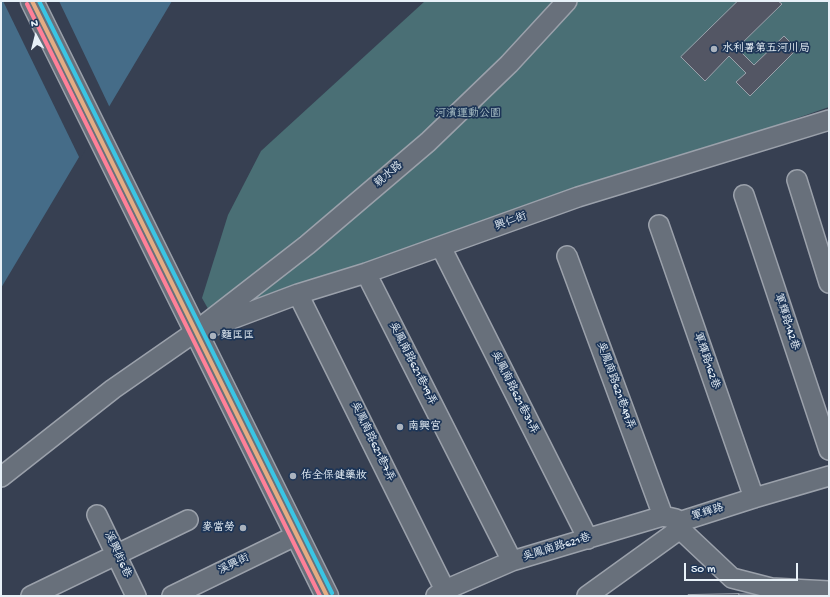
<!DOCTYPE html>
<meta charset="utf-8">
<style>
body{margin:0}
#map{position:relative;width:830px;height:597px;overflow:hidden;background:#374052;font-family:"Gochi Hand",sans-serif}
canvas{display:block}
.frame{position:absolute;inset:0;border:2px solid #e8f1f8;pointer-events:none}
.north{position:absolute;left:16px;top:16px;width:40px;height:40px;-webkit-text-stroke:3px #1d3557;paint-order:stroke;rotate:353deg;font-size:11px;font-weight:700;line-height:16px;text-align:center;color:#e8f1f8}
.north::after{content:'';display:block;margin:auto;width:14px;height:18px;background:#e8f1f8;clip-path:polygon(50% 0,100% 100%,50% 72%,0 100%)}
.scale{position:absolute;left:684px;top:563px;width:114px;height:18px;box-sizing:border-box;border:2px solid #e8f1f8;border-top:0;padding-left:5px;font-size:12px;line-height:14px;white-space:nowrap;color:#e8f1f8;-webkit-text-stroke:3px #1d3557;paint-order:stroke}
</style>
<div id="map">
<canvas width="830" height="597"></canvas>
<div class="frame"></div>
<div class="north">N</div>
<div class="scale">50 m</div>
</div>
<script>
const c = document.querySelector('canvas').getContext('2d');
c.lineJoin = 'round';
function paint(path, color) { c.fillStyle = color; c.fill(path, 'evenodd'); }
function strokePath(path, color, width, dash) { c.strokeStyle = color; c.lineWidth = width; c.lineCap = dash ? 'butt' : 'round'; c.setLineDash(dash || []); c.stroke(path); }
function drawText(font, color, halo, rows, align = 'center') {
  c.font = font + ' "Gochi Hand","LXGW WenKai TC",sans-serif'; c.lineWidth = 3.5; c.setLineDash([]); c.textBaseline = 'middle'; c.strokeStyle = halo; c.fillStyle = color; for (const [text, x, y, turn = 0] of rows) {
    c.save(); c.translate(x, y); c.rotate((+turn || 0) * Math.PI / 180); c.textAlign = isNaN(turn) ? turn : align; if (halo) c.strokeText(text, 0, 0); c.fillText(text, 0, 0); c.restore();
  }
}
paint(new Path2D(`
 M425 1H829V107L215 321 202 298 228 215 261 151Z`), '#4a6f75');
paint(new Path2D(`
 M1 1H172L1 288Z`), '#456c88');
paint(new Path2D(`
 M3 1H59L110 108 80 159Z`), '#374052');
const building = new Path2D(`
 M738 1H778L782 4 737 48 754 65 784 36 797 49 750 96 736 82 746 73 729 56 705 81 681 57Z
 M739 594V596H688V595Z
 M739 594H789V596H739Z`);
paint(building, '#535664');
strokePath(building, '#9ba1ab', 1);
const minor = new Path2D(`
 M797 180 829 283
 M744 195 829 450
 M659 225 754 498
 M441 247 588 539
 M567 256 663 516
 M366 273 512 561
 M298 294 445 590
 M213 326 298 294 366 273 578 197 829 120
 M1 477 113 389 195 332 307 245 428 142 509 64 567 1
 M97 515 136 596
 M680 529 732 578 771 588 829 591
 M31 596 188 520
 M172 596 297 535
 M436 596 445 590 512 561 663 516 676 519
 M587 596 680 529 682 521 754 498 829 476`);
const major = new Path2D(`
 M32 1 327 596`);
strokePath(minor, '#9ba1ab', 22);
strokePath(major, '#9ba1ab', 25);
strokePath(minor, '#68707b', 19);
strokePath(major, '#68707b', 22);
strokePath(new Path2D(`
 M32 1 327 596`), '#e5ac83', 4);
strokePath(new Path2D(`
 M27 4 320 596`), '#ff8098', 4);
strokePath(new Path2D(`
 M39 1 332 593`), '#3ac5e4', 4);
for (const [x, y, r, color] of [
 [714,49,4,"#aab3be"],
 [213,336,4,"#aab3be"],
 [400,427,4,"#aab3be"],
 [293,476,4,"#aab3be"],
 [243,528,4,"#aab3be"]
]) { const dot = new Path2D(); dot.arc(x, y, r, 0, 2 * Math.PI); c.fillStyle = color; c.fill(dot); strokePath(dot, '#1d3557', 1.5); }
drawText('11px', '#e8f1f8', '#1d3557', [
 ["水利署第五河川局",722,49],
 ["麵匡匡",221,336],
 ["南興宮",408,427],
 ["佑全保健藥妝",301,476],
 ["麥當勞",235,528,"right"]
], 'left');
drawText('11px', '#aac0c6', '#1d3557', [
 ["河濱運動公園",468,114]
]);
drawText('11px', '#e8f1f8', '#1d3557', [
 ["親水路",389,175,-40],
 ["興仁街",511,222,-20],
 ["軍輝路142巷",786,322,72],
 ["軍輝路162巷",706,361,71],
 ["吳鳳南路621巷19弄",412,364,63],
 ["吳鳳南路621巷49弄",615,386,70],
 ["吳鳳南路621巷31弄",514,393,63],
 ["吳鳳南路621巷7弄",372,442,64],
 ["軍輝路",708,513,-18],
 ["吳鳳南路621巷",557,548,-17],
 ["溪興街6巷",117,555,65],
 ["溪興街",234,565,-26]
]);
</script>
